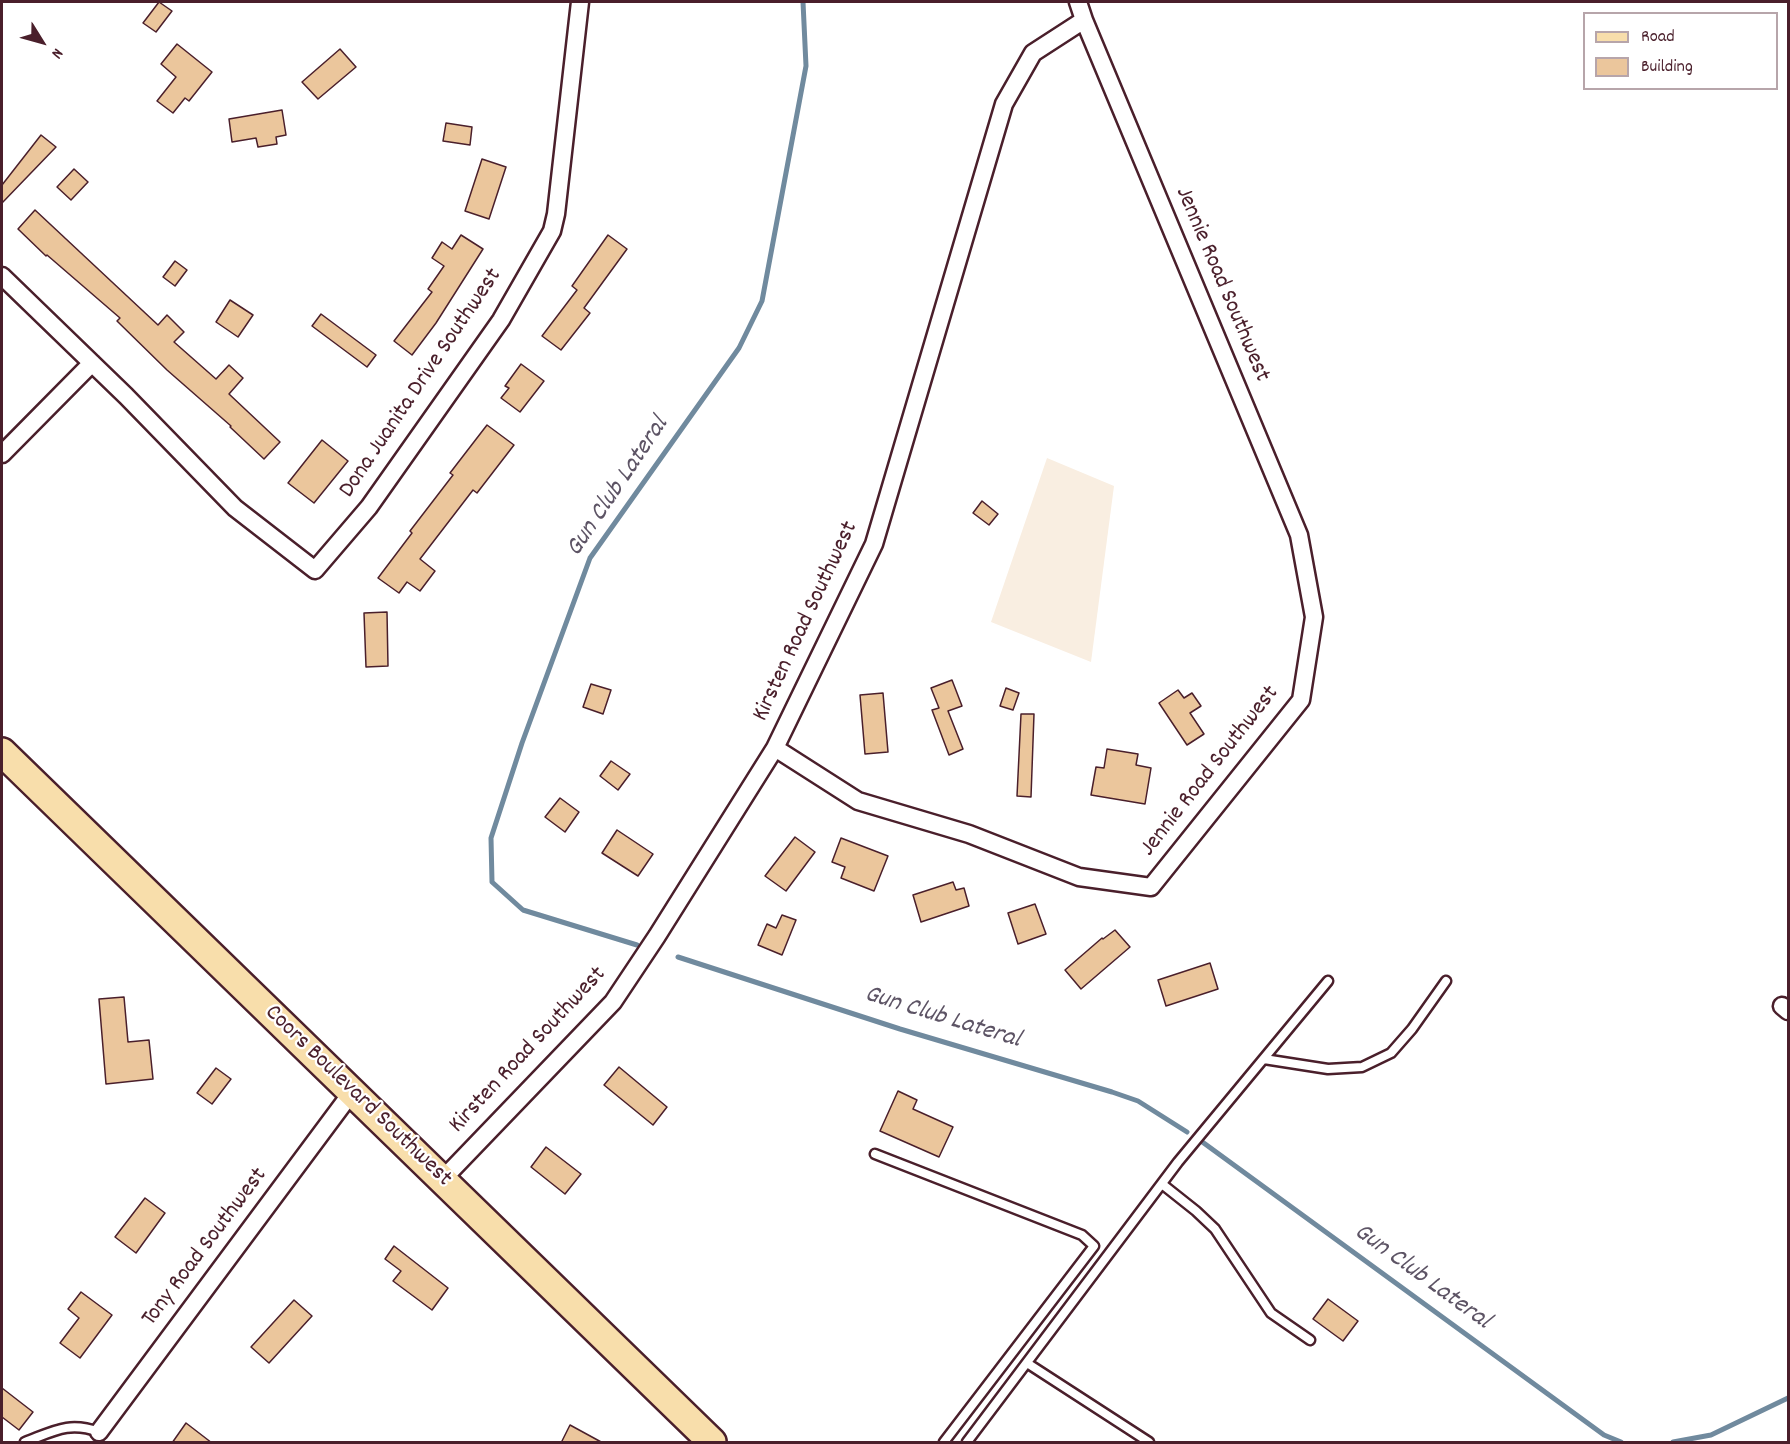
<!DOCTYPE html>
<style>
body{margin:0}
#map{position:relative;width:1790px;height:1444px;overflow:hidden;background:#fff;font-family:Dekko,sans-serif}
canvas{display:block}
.frame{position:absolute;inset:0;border:3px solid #4a1f2b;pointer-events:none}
.legend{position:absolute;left:1583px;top:12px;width:195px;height:78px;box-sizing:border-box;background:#fff;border:2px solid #b7a5aa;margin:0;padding:8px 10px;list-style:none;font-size:18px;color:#4a1f2b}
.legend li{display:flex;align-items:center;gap:12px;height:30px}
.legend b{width:30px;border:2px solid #b7a5aa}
.north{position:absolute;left:12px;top:12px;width:60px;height:60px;-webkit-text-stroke:4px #fff;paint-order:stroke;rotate:127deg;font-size:16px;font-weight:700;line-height:24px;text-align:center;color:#4a1f2b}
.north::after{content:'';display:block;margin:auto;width:21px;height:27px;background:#4a1f2b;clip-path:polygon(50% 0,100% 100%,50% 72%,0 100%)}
</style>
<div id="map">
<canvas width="1790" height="1444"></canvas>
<div class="frame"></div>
<ul class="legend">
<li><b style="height:8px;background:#f8deab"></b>Road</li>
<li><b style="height:16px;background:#ebc69c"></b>Building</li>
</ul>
<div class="north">N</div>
</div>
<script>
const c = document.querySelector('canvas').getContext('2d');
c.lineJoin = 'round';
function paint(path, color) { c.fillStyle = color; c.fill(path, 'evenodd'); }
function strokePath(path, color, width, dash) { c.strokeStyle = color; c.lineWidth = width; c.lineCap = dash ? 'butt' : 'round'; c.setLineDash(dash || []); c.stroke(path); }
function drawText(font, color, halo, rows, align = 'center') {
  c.font = font + ' Dekko,sans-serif'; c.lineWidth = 4.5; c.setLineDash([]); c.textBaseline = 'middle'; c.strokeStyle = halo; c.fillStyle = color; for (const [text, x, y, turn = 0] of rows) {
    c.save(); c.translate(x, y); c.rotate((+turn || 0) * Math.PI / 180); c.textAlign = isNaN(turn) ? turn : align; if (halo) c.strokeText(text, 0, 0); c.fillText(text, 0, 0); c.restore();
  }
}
paint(new Path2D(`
 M1047 458 1114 486 1091 662 991 622Z`), '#f9eee1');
strokePath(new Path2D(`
 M637 945 523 910 492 882 491 838 522 743 590 558 739 348 762 301 806 66 803 2
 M678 957 900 1029 1112 1092 1138 1101 1187 1132
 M1201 1141 1604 1435 1621 1442
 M1673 1442 1711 1435 1788 1398`), '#708a9e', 5);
const building = new Path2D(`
 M159 2 172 11 156 32 143 23Z
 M177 44 212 72 189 101 185 98 173 113 157 101 176 77 161 64Z
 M340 49 356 67 318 99 302 82Z
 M282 110 286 135 276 137 277 144 258 147 256 138 232 142 229 119Z
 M446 123 472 127 470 145 443 141Z
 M41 135 56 147 2 203V185Z
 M482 159 506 167 489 219 465 211Z
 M74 169 88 182 71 200 57 187Z
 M35 210 158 325 167 315 184 332 174 342 216 379 229 365 243 378 229 394 280 442 264 459 230 427 231 426 167 370 117 321 120 318 47 255 46 256 18 229Z
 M461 235 483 249 436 323 412 355 394 341 432 292 428 289 444 266 432 258 442 242 452 249Z
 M608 235 627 249 584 308 590 313 561 350 542 336 577 290 572 286Z
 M175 261 187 270 175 286 163 277Z
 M230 300 253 315 238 337 216 322Z
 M321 314 376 355 367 367 312 326Z
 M521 364 544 381 520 412 501 398 509 388 505 386Z
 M487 425 514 445 477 493 473 490 420 559 435 571 420 591 407 582 399 593 378 578 412 533 410 531 453 475 450 473Z
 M322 440 348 461 314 503 288 483Z
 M982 501 998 514 989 525 973 513Z
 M387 612 388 666 366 667 364 613Z
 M952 680 962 706 948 711 963 749 949 755 932 710 939 708 931 688Z
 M591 684 611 690 603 714 583 707Z
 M1006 688 1019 693 1013 710 1000 706Z
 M1178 690 1184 698 1192 693 1201 706 1190 713 1204 734 1187 745 1159 703Z
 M883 693 888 752 865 754 860 695Z
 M1021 714H1034L1031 797 1017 796Z
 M1107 749 1138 754 1136 765 1151 768 1145 804 1091 795 1096 767 1104 768Z
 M611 761 630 774 618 790 600 776Z
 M560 798 579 812 565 832 545 817Z
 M617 830 653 854 638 876 602 853Z
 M795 837 815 852 786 891 765 876Z
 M841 838 888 856 874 891 841 878 845 867 832 862Z
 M953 882 956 890 964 888 969 906 921 922 913 895Z
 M1035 904 1046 934 1018 944 1008 913Z
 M782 915 796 920 782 955 758 945 767 924 776 928Z
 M1115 930 1130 947 1081 989 1065 970 1102 938 1103 939Z
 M1210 963 1218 989 1166 1006 1158 980Z
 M124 997 128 1042 149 1040 153 1079 106 1084 99 999Z
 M619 1067 667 1107 653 1125 604 1085Z
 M216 1068 231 1079 212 1104 197 1093Z
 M898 1091 917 1100 913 1109 953 1127 939 1157 880 1131Z
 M546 1147 581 1174 565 1194 531 1167Z
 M145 1198 165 1213 136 1253 115 1237Z
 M394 1246 448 1288 432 1310 393 1281 401 1271 385 1259Z
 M81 1292 112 1315 80 1358 60 1343 79 1318 68 1309Z
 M1328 1299 1358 1321 1343 1341 1313 1319Z
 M294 1300 312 1316 269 1363 251 1347Z
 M2 1388 33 1412 19 1430 2 1417Z
 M186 1423 212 1443H172Z
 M570 1425 603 1443H561Z`);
paint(building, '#ebc69c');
strokePath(building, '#4a1f2b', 1.5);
const service = new Path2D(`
 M1264 1059 1328 1069 1362 1067 1391 1053 1412 1029 1446 981
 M875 1154 1082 1235 1094 1246 944 1442
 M1162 1184 1196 1211 1215 1229 1271 1313 1310 1340
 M1027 1363 1149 1442
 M25 1442C54 1431 69 1421 99 1432
 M967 1442 1178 1162 1328 981`);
const minor = new Path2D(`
 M2 276 126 396 235 508 315 570 369 507 501 320 552 231 556 214 580 2
 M2 454 92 363
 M775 748 858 801 969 834 1079 877 1151 887 1301 700 1314 617 1299 535 1084 20 1078 2
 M1782 1006 1788 1011
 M442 1180 613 1002 657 936 775 748 874 544 1004 104 1033 53 1084 20
 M99 1432 352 1092`);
const primary = new Path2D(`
 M2 752 712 1442`);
strokePath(service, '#4a1f2b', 13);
strokePath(minor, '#4a1f2b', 21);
strokePath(primary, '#4a1f2b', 32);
strokePath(service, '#fff', 8);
strokePath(minor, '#fff', 16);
strokePath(primary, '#f8deab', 27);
drawText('24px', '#4a1f2b', '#fff', [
 ["Jennie Road Southwest",1221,285,67],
 ["Dona Juanita Drive Southwest",422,384,-56],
 ["Kirsten Road Southwest",807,622,-65],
 ["Jennie Road Southwest",1211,772,-52],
 ["Kirsten Road Southwest",529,1051,-47],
 ["Coors Boulevard Southwest",357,1097,44],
 ["Tony Road Southwest",206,1248,-53]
]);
drawText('italic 26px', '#5d5465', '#fff', [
 ["Gun Club Lateral",619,488,-56],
 ["Gun Club Lateral",942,1019,17],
 ["Gun Club Lateral",1421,1278,36]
]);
</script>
